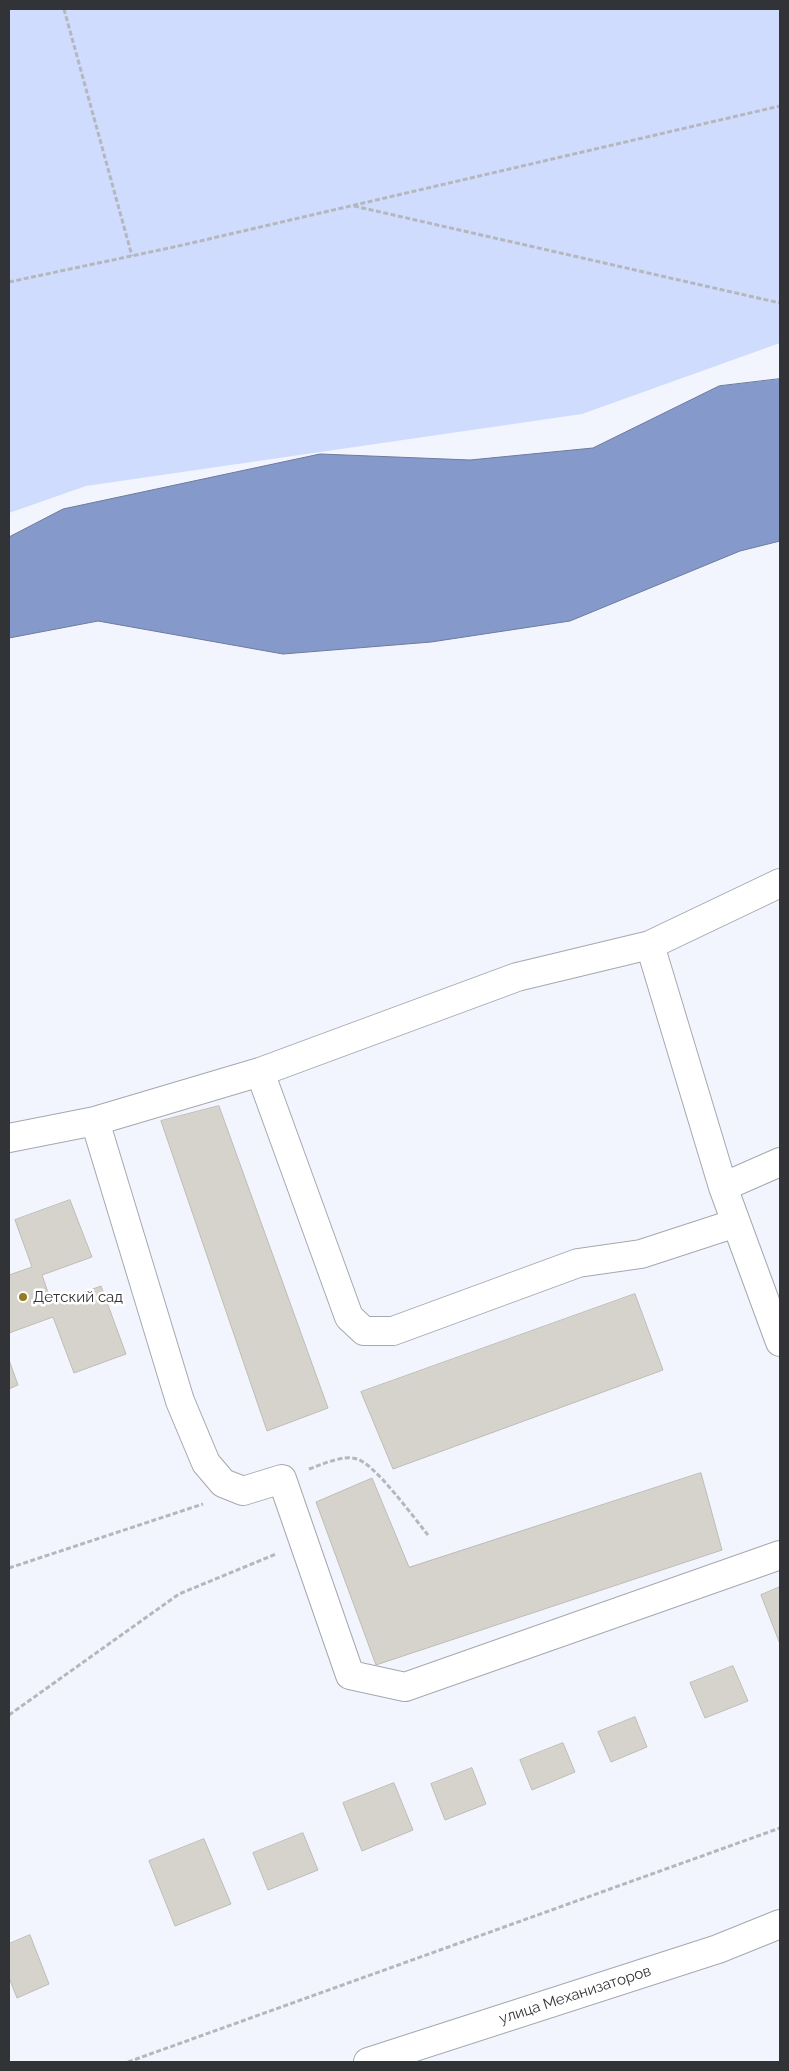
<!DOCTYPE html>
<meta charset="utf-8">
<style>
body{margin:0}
#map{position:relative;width:789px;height:2071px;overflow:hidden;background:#f2f5fd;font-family:Raleway,sans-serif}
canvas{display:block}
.frame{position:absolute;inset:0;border:10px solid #323336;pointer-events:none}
</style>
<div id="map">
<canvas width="789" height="2071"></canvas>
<div class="frame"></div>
</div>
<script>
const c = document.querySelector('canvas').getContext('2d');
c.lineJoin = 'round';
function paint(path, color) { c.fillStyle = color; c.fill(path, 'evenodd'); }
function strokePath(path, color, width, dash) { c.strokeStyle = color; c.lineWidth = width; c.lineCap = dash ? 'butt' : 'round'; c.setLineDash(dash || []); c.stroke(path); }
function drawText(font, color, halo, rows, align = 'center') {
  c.font = font + ' Raleway,sans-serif'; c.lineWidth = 5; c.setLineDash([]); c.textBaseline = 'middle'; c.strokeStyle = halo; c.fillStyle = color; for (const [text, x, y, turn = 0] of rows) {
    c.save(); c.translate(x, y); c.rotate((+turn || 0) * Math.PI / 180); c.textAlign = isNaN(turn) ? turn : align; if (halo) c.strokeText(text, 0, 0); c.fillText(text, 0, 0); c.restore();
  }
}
paint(new Path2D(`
 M9 9H780V343L582 414 86 486 9 513Z`), '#cfdcfe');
const water = new Path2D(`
 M780 379V541L740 551 570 621 431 642 283 654 98 621 9 638V537L63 509 320 454 470 460 593 448 719 386Z`);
paint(water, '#8699cb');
strokePath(water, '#6d7a9e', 1);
const building = new Path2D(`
 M219 1106 328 1408 267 1431 161 1121Z
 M70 1200 92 1257 42 1275 52 1304 101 1286 126 1354 74 1373 53 1317 9 1333V1275L32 1267 15 1220Z
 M635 1294 663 1370 393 1469 361 1392Z
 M9 1360 18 1385 9 1389Z
 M701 1473 722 1550 376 1665 316 1502 372 1478 409 1567Z
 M780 1587V1644L761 1595Z
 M733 1666 748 1701 705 1718 690 1683Z
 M635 1717 647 1747 611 1762 598 1732Z
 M563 1743 575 1772 532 1790 520 1760Z
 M472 1768 486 1804 445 1820 431 1784Z
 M394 1783 413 1830 362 1851 343 1803Z
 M303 1833 318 1870 268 1890 253 1853Z
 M204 1839 231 1904 175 1926 149 1861Z
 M30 1935 49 1984 17 1998 9 1978V1944Z`);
paint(building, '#d5d3cb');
strokePath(building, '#bebcb4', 1);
const minor = new Path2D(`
 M650 945 723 1187 780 1342
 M260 1072 349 1317 364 1331H393L578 1263 641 1254 736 1223
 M95 1121 180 1401 206 1463 223 1483 243 1491 282 1479 350 1675 405 1687 780 1555
 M9 1138 95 1121 260 1072 517 977 650 945 780 883
 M723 1187 780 1162
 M368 2062 718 1949 780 1924`);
strokePath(minor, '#a5a8af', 30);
strokePath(new Path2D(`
 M64 9 132 256
 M354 206 780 303
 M9 282 183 245 780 106
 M309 1469C321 1465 344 1454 357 1459 375 1464 414 1518 428 1535
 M9 1568 203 1504
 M9 1715 179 1594 276 1554
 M128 2062 780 1828`), '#b5b7bd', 3, [5, 2.5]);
strokePath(minor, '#fff', 28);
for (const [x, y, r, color] of [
 [23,1297,5,"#957c23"]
]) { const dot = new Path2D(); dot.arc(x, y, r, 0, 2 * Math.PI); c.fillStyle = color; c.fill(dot); strokePath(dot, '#fff', 2); }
drawText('15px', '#323336', '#fff', [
 ["Детский сад",33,1297]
], 'left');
drawText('15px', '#323336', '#fff', [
 ["улица Механизаторов",575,1995,-18]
]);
</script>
